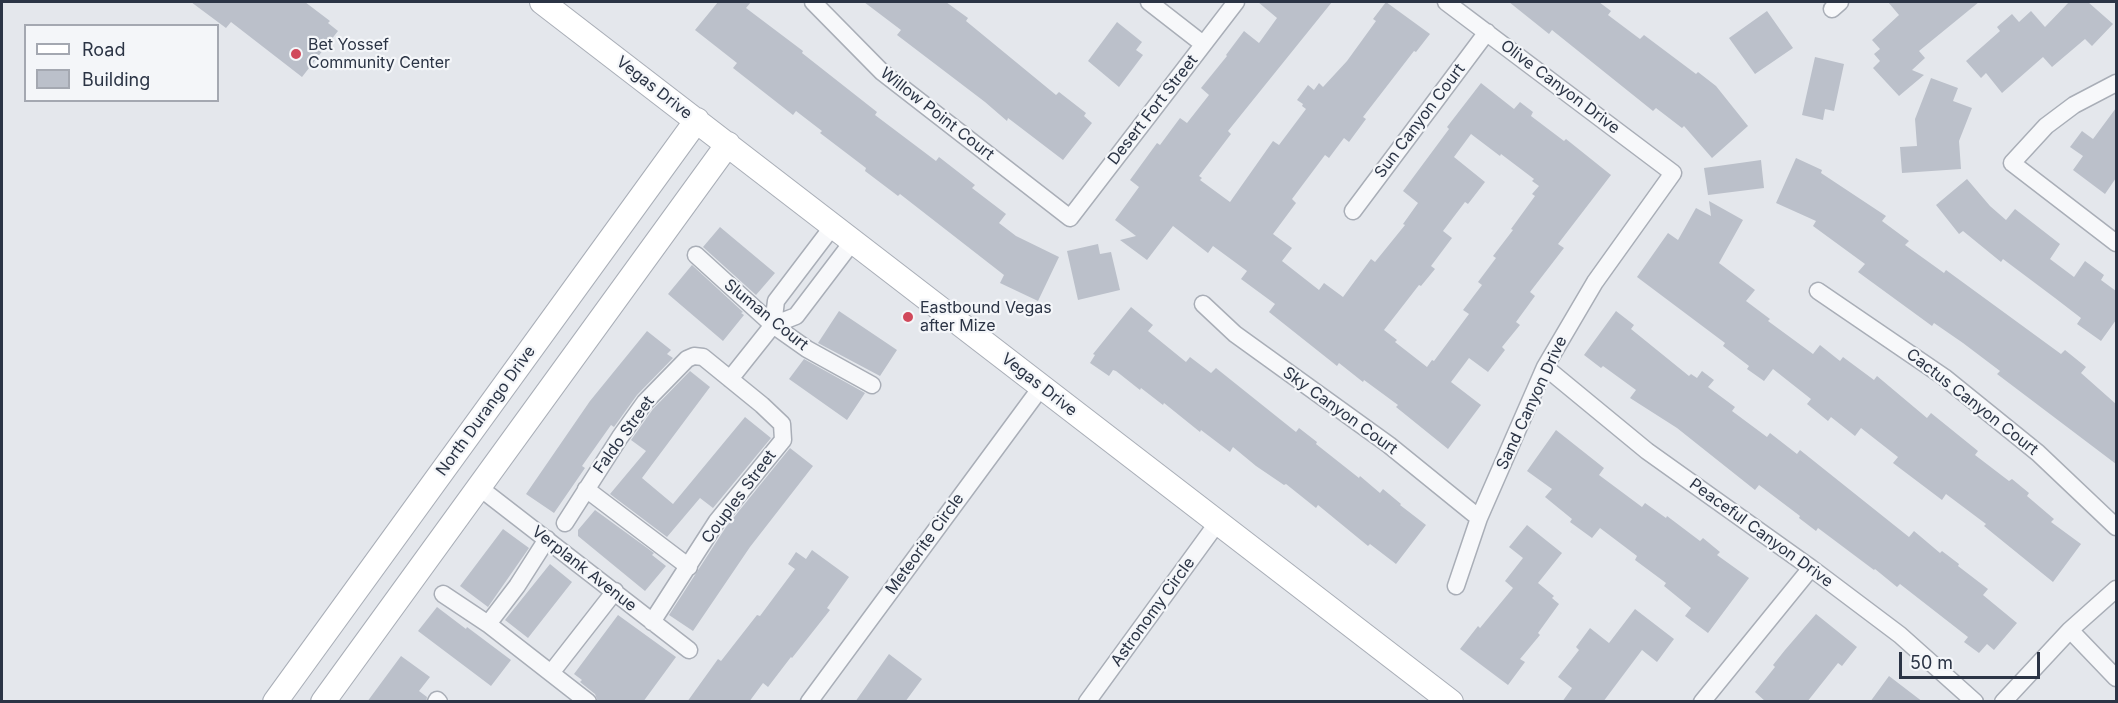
<!DOCTYPE html>
<style>
body{margin:0}
#map{position:relative;width:2118px;height:703px;overflow:hidden;background:#e4e7ec;font-family:Inter,sans-serif}
canvas{display:block}
.frame{position:absolute;inset:0;border:3px solid #2b3445;pointer-events:none}
.legend{position:absolute;left:24px;top:24px;width:195px;height:78px;box-sizing:border-box;background:#f4f6f9;border:2px solid #a4a8b1;margin:0;padding:8px 10px;list-style:none;font-size:18px;color:#2b3445}
.legend li{display:flex;align-items:center;gap:12px;height:30px}
.legend b{width:30px;border:2px solid #a4a8b1}
.scale{position:absolute;left:1899px;top:652px;width:141px;height:27px;box-sizing:border-box;border:3px solid #2b3445;border-top:0;padding-left:8px;font-size:18px;line-height:21px;white-space:nowrap;color:#2b3445;-webkit-text-stroke:4px #f4f6f9;paint-order:stroke}
</style>
<div id="map">
<canvas width="2118" height="703"></canvas>
<div class="frame"></div>
<ul class="legend">
<li><b style="height:8px;background:#fff"></b>Road</li>
<li><b style="height:16px;background:#bbc0ca"></b>Building</li>
</ul>
<div class="scale">50 m</div>
</div>
<script>
const c = document.querySelector('canvas').getContext('2d');
c.lineJoin = 'round';
function paint(path, color) { c.fillStyle = color; c.fill(path, 'evenodd'); }
function strokePath(path, color, width, dash) { c.strokeStyle = color; c.lineWidth = width; c.lineCap = dash ? 'butt' : 'round'; c.setLineDash(dash || []); c.stroke(path); }
function drawText(font, color, halo, rows, align = 'center') {
  c.font = font + ' Inter,sans-serif'; c.lineWidth = 4.5; c.setLineDash([]); c.textBaseline = 'middle'; c.strokeStyle = halo; c.fillStyle = color; for (const [text, x, y, turn = 0] of rows) {
    c.save(); c.translate(x, y); c.rotate((+turn || 0) * Math.PI / 180); c.textAlign = isNaN(turn) ? turn : align; if (halo) c.strokeText(text, 0, 0); c.fillText(text, 0, 0); c.restore();
  }
}
paint(new Path2D(`
 M191 2H305L330 21 328 23 338 31 302 77 231 22 226 28Z
 M718 2H751L746 8 803 51 802 53 877 112 875 115 936 161 939 157 975 185 972 188 1006 214 999 223 1016 236 1059 257 1038 301 1000 283 1004 275 900 194 898 196 865 171 866 168 820 133 822 131 796 111 793 115 733 68 737 63 695 30Z
 M864 2H946L968 18 966 21 1056 95 1059 92 1086 113 1084 116 1092 123 1063 160 1008 118 1007 121 985 102 897 35 901 30Z
 M1258 2H1332L1228 131 1231 134 1199 176 1202 178 1200 180 1230 202 1273 141 1279 145 1306 109 1302 106 1303 104 1297 100 1308 85 1314 90 1319 83 1323 87 1347 61 1376 21 1373 19 1386 2 1430 34 1416 52 1414 51 1363 117 1366 119 1349 142 1344 138 1329 158 1325 155 1292 199 1296 203 1273 234 1292 248 1282 261 1319 290 1324 283 1343 297 1371 259 1375 262 1405 225 1403 224 1418 203 1403 191 1449 129 1447 127 1481 83 1514 109 1520 102 1533 112 1531 116 1564 141 1566 139 1611 175 1558 244 1564 248 1530 292 1535 296 1516 322 1520 325 1502 347 1505 350 1488 372 1469 358 1451 382 1481 405 1448 449 1396 407 1398 405 1364 380 1363 382 1339 363 1337 366 1269 312 1275 304 1241 279 1247 271 1213 246 1208 253 1173 226 1147 260 1120 240 1136 236 1115 220 1139 187 1130 180 1157 143 1160 145 1180 118 1187 123 1209 95 1201 88 1227 56 1226 55 1244 31 1259 43 1277 18ZM1471 134 1500 156 1501 154 1534 179 1532 181 1539 186 1532 194 1535 196 1511 229 1513 230 1493 256 1496 258 1478 282 1482 285 1463 310 1469 314 1434 361 1432 360 1427 367 1395 342 1397 340 1384 330 1419 285 1421 286 1435 269 1431 266 1452 238 1443 231 1465 202 1468 204 1485 182 1454 157Z
 M1509 2H1599L1611 11 1608 15 1640 39 1644 35 1696 74 1698 72 1716 86 1748 126 1712 158 1684 126 1682 128 1656 108 1653 111 1552 30 1549 34Z
 M1888 2H1979L1919 51 1925 58 1912 70 1924 75 1899 96 1873 68 1880 61 1874 54 1880 49 1872 40 1899 15Z
 M2069 2H2088L2113 24 2092 46 2085 39 2052 67 2043 57 2002 93 1986 73 1981 78 1966 61 2000 31 1997 27 2012 14 2019 22 2031 11 2045 27Z
 M1767 11 1793 48 1755 74 1729 38Z
 M1117 22 1142 42 1136 50 1143 55 1119 87 1088 61Z
 M1815 57 1844 64 1834 111 1825 109 1823 120 1802 115Z
 M1931 78 1958 88 1953 101 1972 108 1959 141 1961 169 1902 173 1900 147 1917 146 1915 119Z
 M2116 108V178L2105 194 2073 170 2083 156 2070 147 2082 131 2093 139Z
 M1796 158 1822 170 1821 173 1886 216 1882 221 1909 241 1905 245 1944 273 1946 270 2061 354 2065 350 2086 367 2081 373 2116 404V464L1997 374 2000 371 1963 343 1934 323 1932 326 1858 272 1865 264 1813 226 1816 221 1776 203Z
 M1761 160 1764 188 1708 195 1704 168Z
 M1967 179 1990 206 2006 220 2015 209 2060 244 2050 259 2074 277 2085 261 2104 275 2101 280 2116 291V320L2101 341 2077 324 2081 318 2055 298 2003 259 2001 262 1963 231 1959 234 1936 205Z
 M1709 201 1743 220 1719 263 1755 290 1746 301 1770 319 1768 321 1813 354 1820 345 1840 361 1843 357 1874 380 1877 376 1927 418 1931 413 1978 451 1975 455 2009 481 2012 479 2029 493 2027 496 2054 519 2051 522 2081 544 2053 582 1984 526 1986 524 1946 494 1942 500 1893 463 1898 457 1861 428 1855 436 1831 417 1828 421 1807 404 1811 399 1773 369 1764 381 1747 369 1749 366 1723 346 1725 343 1637 277 1668 233 1678 240 1696 208 1711 216Z
 M720 227 775 273 756 295 703 247Z
 M1098 244 1100 254 1111 252 1120 290 1078 300 1067 251Z
 M692 265 743 312 741 313 744 315 723 341 668 294Z
 M1131 307 1153 325 1148 331 1186 362 1190 357 1211 373 1216 368 1296 432 1299 428 1317 442 1316 444 1359 478 1360 476 1380 493 1383 489 1401 504 1400 505 1426 525 1396 564 1370 544 1368 546 1318 505 1316 508 1286 484 1284 485 1256 466 1233 447 1230 452 1201 430 1200 432 1164 403 1163 405 1141 388 1140 390 1116 371 1113 370 1109 376 1090 363 1095 355 1093 354Z
 M839 311 897 350 880 376 818 343Z
 M1616 311 1634 325 1631 329 1689 376 1691 374 1697 378 1702 371 1714 380 1708 387 1735 407 1732 411 1767 437 1770 433 1797 454 1800 450 1909 537 1914 531 1940 553 1942 551 1959 564 1958 566 1988 589 1983 595 2017 623 1994 650 1987 644 1979 653 1964 642 1968 637 1900 584 1897 587 1875 569 1874 570 1818 528 1816 531 1799 518 1800 516 1759 485 1755 490 1677 428 1630 398 1636 390 1603 366 1601 368 1584 355Z
 M647 331 671 350 667 354 673 358 637 395 614 427 611 425 582 466 585 468 554 513 526 494 590 401Z
 M804 359 865 393 847 420 789 379Z
 M690 371 710 387 642 478 673 504 745 417 771 438 713 508 700 498 667 537 610 494 646 451 631 440 653 409Z
 M1556 430 1604 468 1599 475 1642 507 1645 503 1666 518 1667 516 1700 541 1703 538 1720 552 1717 555 1749 578 1708 633 1685 616 1691 608 1664 586 1666 583 1635 560 1637 556 1600 528 1592 538 1570 522 1572 519 1545 497 1552 489 1527 471Z
 M790 448 813 466 750 547 693 631 669 615 726 527Z
 M595 510 654 553 652 555 666 566 645 591 578 536V530Z
 M1527 525 1562 553 1538 583 1554 596 1552 598 1559 604 1538 633 1540 635 1520 659 1525 662 1508 685 1460 649 1478 626 1480 628 1513 588 1505 581 1523 558 1509 547Z
 M503 529 529 548 488 607 460 586Z
 M812 550 849 577 827 608 830 610 792 658 791 657 768 687 763 683 749 702H687L718 659 721 661 757 615 760 616 795 569 788 564 796 552 806 559Z
 M550 564 572 582 528 638 505 620Z
 M437 607 466 629 467 627 511 660 491 686 418 631Z
 M1635 609 1674 639 1657 662 1642 650 1603 702H1562L1572 688 1558 677 1579 650 1576 647 1590 628 1609 643Z
 M1816 614 1857 647 1842 666 1838 663 1807 702H1766L1755 692 1775 667 1773 665 1785 650Z
 M618 615 676 657 643 702H598L595 694 580 682 582 680 574 674Z
 M889 654 922 679 905 702H855Z
 M401 656 430 677 419 691 427 697 426 702H367Z
 M1889 676 1923 702H1870Z`), '#bbc0ca');
const minor = new Path2D(`
 M813 2 882 72 1070 218 1236 2
 M1149 2 1203 44
 M1446 2 1673 173 1595 282 1545 367 1479 518 1456 586
 M1832 9 1840 2
 M2116 83 2074 105 2046 126 2012 163 2116 243
 M1353 211 1487 32
 M696 255 773 325 807 349 872 385
 M1818 291 1944 377 2038 453 2116 527
 M1203 304 1235 334 1389 445 1479 518
 M773 325 796 316 853 241
 M1545 367 1647 451 1811 568 1900 635 1975 702
 M730 379 773 325 776 301 833 226
 M480 488 689 650
 M586 489 689 567
 M565 523 620 437 645 402 687 359 694 356 703 357 762 405 782 424 783 440 717 521 652 622
 M443 594 488 624 588 702
 M488 624 517 586 547 539
 M2070 630 2116 678
 M551 673 615 591
 M436 702 437 700 439 702
 M809 702 1042 386
 M1087 702 1218 522
 M1702 702 1811 568
 M2003 702 2070 630 2116 589`);
const secondary = new Path2D(`
 M542 2 1451 702
 M275 702 697 120
 M323 702 728 144`);
strokePath(minor, '#a9aeb7', 19);
strokePath(secondary, '#a9aeb7', 26);
strokePath(minor, '#f7f8fa', 16);
strokePath(secondary, '#fff', 24);
for (const [x, y, r, color] of [
 [296,54,6,"#d1495b"],
 [908,317,6,"#d1495b"]
]) { const dot = new Path2D(); dot.arc(x, y, r, 0, 2 * Math.PI); c.fillStyle = color; c.fill(dot); strokePath(dot, '#f4f6f9', 2); }
drawText('16px', '#2b3445', '#f4f6f9', [
 ["Bet Yossef",308,45],
 ["Community Center",308,63],
 ["Eastbound Vegas",920,308],
 ["after Mize",920,326]
], 'left');
drawText('16px', '#2b3445', '#f4f6f9', [
 ["Olive Canyon Drive",1560,87,37],
 ["Vegas Drive",654,88,38],
 ["Desert Fort Street",1153,110,-52],
 ["Willow Point Court",937,114,38],
 ["Sun Canyon Court",1420,121,-53],
 ["Sluman Court",766,315,39],
 ["Vegas Drive",1039,385,38],
 ["Cactus Canyon Court",1972,402,38],
 ["Sand Canyon Drive",1532,403,-65],
 ["North Durango Drive",486,411,-54],
 ["Sky Canyon Court",1340,411,36],
 ["Faldo Street",624,435,-54],
 ["Couples Street",739,497,-53],
 ["Peaceful Canyon Drive",1761,533,36],
 ["Meteorite Circle",925,544,-54],
 ["Verplank Avenue",584,569,38],
 ["Astronomy Circle",1153,612,-54]
]);
</script>
